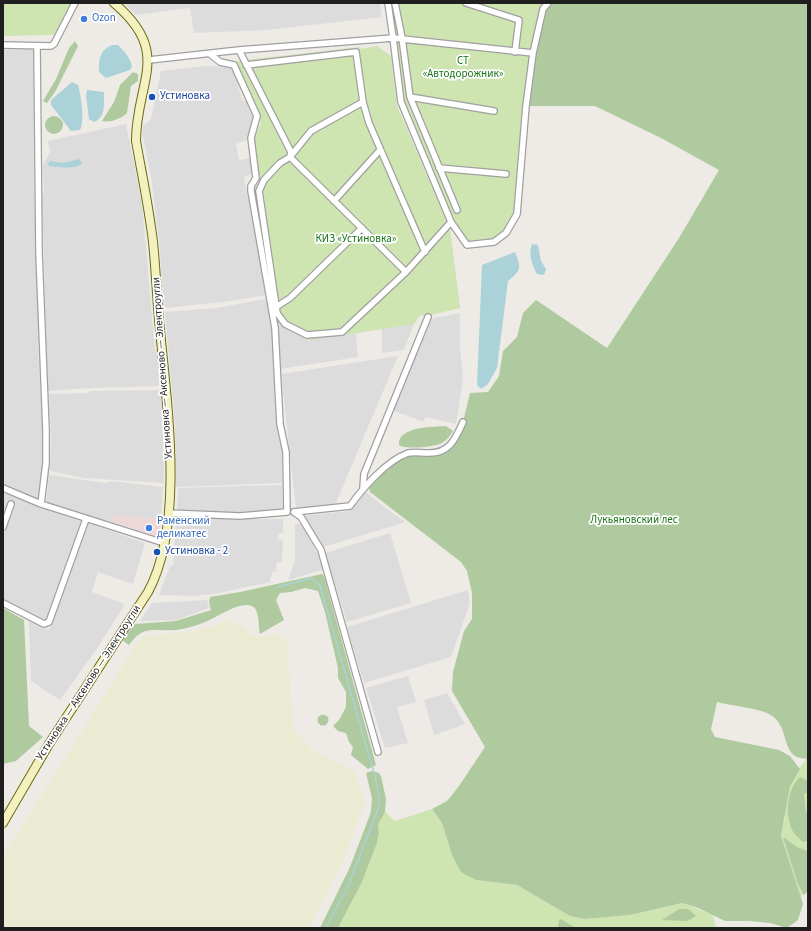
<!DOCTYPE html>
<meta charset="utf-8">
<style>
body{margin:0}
#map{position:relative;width:811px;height:931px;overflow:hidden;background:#eeebe6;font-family:"Source Sans 3",sans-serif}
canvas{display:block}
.frame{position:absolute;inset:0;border:4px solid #1f1f1f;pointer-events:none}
</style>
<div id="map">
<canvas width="811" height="931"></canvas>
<div class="frame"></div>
</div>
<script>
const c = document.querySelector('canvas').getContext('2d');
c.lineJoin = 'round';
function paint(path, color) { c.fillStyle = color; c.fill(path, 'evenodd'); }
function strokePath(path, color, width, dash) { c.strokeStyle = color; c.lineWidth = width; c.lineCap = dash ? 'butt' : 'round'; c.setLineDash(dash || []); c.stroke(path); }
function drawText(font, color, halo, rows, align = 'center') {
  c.font = font + ' "Source Sans 3",sans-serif'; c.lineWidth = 3.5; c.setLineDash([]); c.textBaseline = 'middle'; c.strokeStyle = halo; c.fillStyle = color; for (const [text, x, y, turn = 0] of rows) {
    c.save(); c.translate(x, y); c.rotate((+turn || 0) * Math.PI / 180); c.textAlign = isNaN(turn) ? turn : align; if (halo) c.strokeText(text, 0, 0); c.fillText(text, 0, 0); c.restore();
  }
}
paint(new Path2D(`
 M124 3H380L382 17 267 30 194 33 190 8 136 15Z
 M33 49 34 193 39 327 38 348 43 436 40 499 3 485V50Z
 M205 66 232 67 234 69 242 101 247 100 255 122 246 140 236 144 239 160 252 158 253 171 250 175 244 177 267 295 223 302 164 308 159 239 151 177 142 131 143 126 151 119 161 71Z
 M126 124 142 204 155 350H158L162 386 89 388 48 391 42 194 44 193 43 165 50 152 48 141Z
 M450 229 460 308 426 316 420 315 414 324 404 350 382 353V329L356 333 358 357 280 369 277 323 311 340 410 271Z
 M265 299 268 301 272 328 277 424 282 443V483L176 487 175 424 165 312 216 308Z
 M460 313V348L463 379 456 424 425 417 424 422 392 410 429 319Z
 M398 356 335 505 296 508 281 374Z
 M162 390 164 483 84 478 50 471 51 439 49 394 86 393 91 391Z
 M49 475 106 483 112 481 163 487 161 519 115 515 113 522 46 505Z
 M282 485 283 510 233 514 177 510 178 488Z
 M365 491 384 507 406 522 323 547 304 516 349 511 359 502Z
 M3 493 82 522 48 621 46 622 3 601V536L14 504 10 503 3 520Z
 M176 519H283V533H278V539L283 540 282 562H277L276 571 272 572 270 582 219 593 195 596 159 595 170 566 173 565Z
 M87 523 145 543 133 584 98 572 92 592 125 604 94 653 60 700 31 681 29 621 49 630Z
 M295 524H302L325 569 288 580 295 561Z
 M390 533 411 603 347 622 325 553Z
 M468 590 470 603 451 657 364 683 347 627Z
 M207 600 209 608 176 620 140 621 152 603Z
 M408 676 416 702 397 707 408 743 385 748 366 688Z
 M447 693 465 724 434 735 424 700Z`), '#dddcdc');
paint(new Path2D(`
 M115 515 161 519 159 537 113 522Z`), '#eed7d8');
paint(new Path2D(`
 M229 620 242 625 251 635 262 638 275 633 287 642 293 729 312 750 355 772 365 803 342 862 309 928H3V857L141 637 199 630Z`), '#ebebd3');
paint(new Path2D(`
 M3 3H73L54 35 3 36Z
 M388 3H547L537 32 517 214C501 242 498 241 467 245L451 222 401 102Z
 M377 46 391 56 397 106 450 229 460 308 426 316 420 315 414 324 311 340 277 323 255 188 260 181 254 138 261 123 236 61 360 47 361 49Z
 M808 757V885L803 895 800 896 781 836 785 818 786 786Z
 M432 809 442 823 452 855 476 880 517 885 570 916 585 919 630 915 682 903 713 915 716 928H338L362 882 377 843 379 833 378 825 385 812 395 821Z`), '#cee4b1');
paint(new Path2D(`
 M549 3H808V757L807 759C803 758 798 758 795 756 782 747 788 724 769 714 761 709 728 705 717 702L711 729 715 737 779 750 790 756 800 769 790 786 781 836 803 904 798 920 787 928 770 923 749 921H725L698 908 682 903 630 915 585 919 570 916 517 885 476 880 461 872 452 855 442 823 432 809 447 801 459 786 485 747 452 691 453 672 464 631 472 619V593L467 571 461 562 370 492 368 481 409 453 435 454 447 448 463 422 470 393 488 392 499 376 503 351 517 337 523 313 536 300 607 348 679 238 719 170 661 138 595 106H527C530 82 536 21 549 3Z
 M75 41 78 46 55 92 47 103 43 101 56 79 69 48Z
 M133 72 138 74V81L131 86 127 113C121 119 110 123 102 121L114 102 120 85Z
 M45 125a9 9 0 1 1 18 0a9 9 0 1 1-18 0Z
 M446 426 453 431C450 436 447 440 442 443 434 447 407 450 399 445 397 426 434 427 446 426Z
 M322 574 324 576 376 765 368 769 351 755 353 747 349 742 346 733 338 731 333 726 339 720 346 707V692L338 678V668L325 612 318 591 305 588 291 592 280 593 276 600 284 620 260 634C258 627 260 609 252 606 239 600 213 620 200 624 192 627 184 629 176 630 154 632 144 624 129 645L122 640 135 624 176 621 211 610 209 602 210 597 240 592Z
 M3 608 24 620 29 726 43 737 16 761 3 764Z
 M317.5 720a5.5 5.5 0 1 1 11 0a5.5 5.5 0 1 1-11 0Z
 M372 771 379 773 381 776 386 799 385 812 378 825 379 833 377 843 362 882 338 928H320L350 867 371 812 372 798 366 773Z
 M800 777 808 781V793L804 794 806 812H808V841L803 842C799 838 794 834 792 830 785 814 787 789 800 777Z
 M783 837 797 847 808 851V891L804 895 798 884Z
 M679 909H688L696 916 687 921 662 920Z
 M561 919 574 927 588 928H559L558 926 559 920Z`), '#afca9e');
paint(new Path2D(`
 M112 45H118C124 51 131 58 132 67L130 70 106 78 99 72C99 59 99 51 112 45Z
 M72 82 78 85C81 95 85 122 80 130L71 131 51 105V100Z
 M87 90 104 92C104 104 106 117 94 122L89 119 86 96Z
 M79 159 82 163C76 170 59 167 49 166L48 164 50 161 63 163Z
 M532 244 538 245 541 261 546 269 544 275 537 274C532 265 528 253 532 244Z
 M515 252C521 268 522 270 508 281L497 368 488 384 481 389 477 385 482 265Z`), '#aad2d8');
strokePath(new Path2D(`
 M277 587 312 578 320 586 375 776 379 796V806L349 884 326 928`), '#aad2d8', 1.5);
const minor = new Path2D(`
 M388 3 393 38 533 53
 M395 3 402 38 410 97 457 210
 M466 3 519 20 515 52
 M3 45 51 46 54 44 75 3
 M37 46 39 253 46 430V463L41 504
 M239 50 291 152 290 157 406 272
 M149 60 239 50 393 38 401 102 451 222 467 245 494 242 506 233 517 214 526 106 533 53 543 9 548 3
 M246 65 356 52 363 102 369 123 425 252
 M410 97 494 111
 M363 102 311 131 290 157 280 163 264 180 259 191 277 313 285 324 307 335 342 332 406 272 451 222
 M439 168 506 174
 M334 201 380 150
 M276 307 290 298 362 228
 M3 488 41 504 164 543
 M363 488 364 474 428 317
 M294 512 301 517 321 550 378 752
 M294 512 350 506C363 488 386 461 408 453 414 452 421 453 427 453 449 454 455 440 463 422
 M168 513 240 516 287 512 286 452 280 424 275 328 251 191V186L256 178 251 138 257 116 234 65 220 62 210 54
 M3 527 11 504
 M3 603 44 624 49 622 86 519`);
const secondary = new Path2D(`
 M3 823 49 744 148 592C185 524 167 405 160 330 157 301 156 271 153 242 149 208 142 175 136 141 136 81 173 53 114 3`);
strokePath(minor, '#a0a0a0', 8);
strokePath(secondary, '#6a6c10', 10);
strokePath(minor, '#fff', 5.5);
strokePath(secondary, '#f3f1bf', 8);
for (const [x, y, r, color] of [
 [84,19,4,"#3f7fe0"],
 [152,97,4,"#1a4fb4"],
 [149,528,4,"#3f7fe0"],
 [157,552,4,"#1a4fb4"]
]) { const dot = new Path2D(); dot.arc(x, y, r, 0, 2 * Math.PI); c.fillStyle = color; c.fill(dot); strokePath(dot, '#fff', 1.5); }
drawText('11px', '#366cbe', '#fff', [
 ["Ozon",92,19],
 ["Раменский",157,522],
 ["деликатес",157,535]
], 'left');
drawText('11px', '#177316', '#fff', [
 ["СТ",463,62],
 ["«Автодорожник»",463,75],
 ["КИЗ «Устиновка»",356,240],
 ["Лукьяновский лес",634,521]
]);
drawText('11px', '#164399', '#fff', [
 ["Устиновка",160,97],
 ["Устиновка - 2",165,552]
], 'left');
drawText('11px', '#1f1f1f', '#fff', [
 ["Устиновка — Аксеново — Электроугли",163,368,-94],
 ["Устиновка — Аксеново — Электроугли",89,683,-57]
]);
</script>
